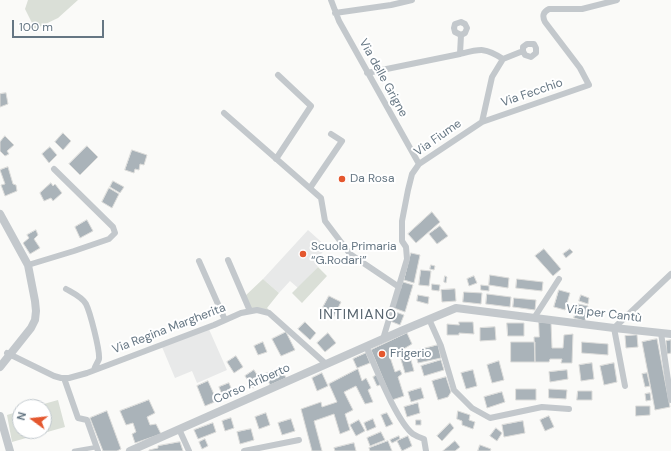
<!DOCTYPE html>
<meta charset="utf-8">
<style>
body{margin:0}
#map{position:relative;width:671px;height:451px;overflow:hidden;background:#fafaf8;font-family:"DM Sans",sans-serif}
canvas{display:block}
.north{position:absolute;left:12px;top:399px;width:40px;height:40px;box-sizing:border-box;background:#fff;border:1px solid #c1c8cd;border-radius:50%;rotate:285deg;font-size:11px;font-weight:700;line-height:16px;text-align:center;color:#657683}
.north::after{content:'';display:block;margin:auto;width:14px;height:18px;background:#e4572e;clip-path:polygon(50% 0,100% 100%,50% 72%,0 100%)}
.scale{position:absolute;left:12px;top:20px;width:92px;height:18px;box-sizing:border-box;border:2px solid #657683;border-top:0;padding-left:5px;font-size:12px;line-height:14px;white-space:nowrap;color:#657683;-webkit-text-stroke:3px #fff;paint-order:stroke}
</style>
<div id="map">
<canvas width="671" height="451"></canvas>
<div class="north">N</div>
<div class="scale">100 m</div>
</div>
<script>
const c = document.querySelector('canvas').getContext('2d');
c.lineJoin = 'round';
function paint(path, color) { c.fillStyle = color; c.fill(path, 'evenodd'); }
function strokePath(path, color, width, dash) { c.strokeStyle = color; c.lineWidth = width; c.lineCap = dash ? 'butt' : 'round'; c.setLineDash(dash || []); c.stroke(path); }
function drawText(font, color, halo, rows, align = 'center') {
  c.font = font + ' "DM Sans",sans-serif'; c.lineWidth = 4; c.setLineDash([]); c.textBaseline = 'middle'; c.strokeStyle = halo; c.fillStyle = color; for (const [text, x, y, turn = 0] of rows) {
    c.save(); c.translate(x, y); c.rotate((+turn || 0) * Math.PI / 180); c.textAlign = isNaN(turn) ? turn : align; if (halo) c.strokeText(text, 0, 0); c.fillText(text, 0, 0); c.restore();
  }
}
paint(new Path2D(`
 M308 230 327 247 315 261 318 267 298 288 290 281 279 293 263 279Z
 M208 327 227 370 197 383 192 371 175 378 162 347Z`), '#e8e9e9');
paint(new Path2D(`
 M28 0H78L58 18 35 29 25 9Z
 M318 267 327 276 302 303 292 293Z
 M263 279 279 293 267 308 270 311H250L244 297Z
 M58 400 65 427 12 442 7 415 20 411V431H44V407H33Z`), '#dadfd7');
const building = new Path2D(`
 M6 93 8 104 0 107V94Z
 M63 133 71 141 63 150 55 142Z
 M5 136 14 145 7 151 9 154 5 156 0 151V142Z
 M87 146 98 157 80 175 69 164Z
 M50 147 57 155 49 163 42 154Z
 M132 150 147 155 144 165 140 164 139 170 135 169 134 173 125 170Z
 M8 167 13 184 16 185 17 191 5 196 1 185 5 184 0 170Z
 M113 181 124 187 120 193 110 187Z
 M51 183 53 186 55 184 62 193 53 201 51 198 44 201 40 193Z
 M109 188 119 194 112 208 102 202Z
 M432 212 440 222 416 243 408 234Z
 M87 220 93 231 80 238 75 227Z
 M440 226 448 236 437 244 429 234Z
 M36 230 38 235 34 239 40 248 30 254 23 243 29 238 27 235Z
 M544 249 561 269 553 276 535 256Z
 M570 249 573 252 566 258 563 254Z
 M411 253 420 255 414 283 404 280Z
 M431 265 435 266 434 270 430 269Z
 M421 270 431 271 429 286 419 285Z
 M490 275 509 278 508 288 489 285Z
 M445 276 447 277 446 283 444 282Z
 M474 276 477 283 469 286 467 279Z
 M517 279 543 282 542 291 516 288Z
 M403 282 413 285 405 312 394 308Z
 M432 284 440 285 439 291 432 290Z
 M481 285 489 286V291L481 290Z
 M455 289 456 301 442 302 441 290Z
 M559 290 570 293 565 310 554 307Z
 M464 292 482 293 481 304 463 302Z
 M487 294 511 297 510 307 486 304Z
 M418 295 429 297 428 304 417 301Z
 M581 295 589 298 588 304 579 301Z
 M329 296 341 302 332 320 320 313Z
 M514 298 536 300 535 310 513 307Z
 M578 304 588 306 585 321 574 318Z
 M393 311 404 315 400 325 390 321Z
 M305 322 316 333 310 340 298 329Z
 M459 322H473L474 334 459 333V335H447V324L459 325Z
 M539 322 551 323 552 348H563L564 335 573 334 572 363H561L562 359H550L549 362H535L534 337H539Z
 M507 323H524V336H508Z
 M495 327 496 340 480 341V328Z
 M286 332 295 350 281 356 272 339Z
 M328 333 336 343 325 352 317 343Z
 M407 333 412 344 390 357 395 372 400 370 402 374 398 377 404 396 392 400 371 350Z
 M637 335 638 347 626 348 625 336Z
 M657 339 670 407 655 410 642 342Z
 M671 340V353L667 354 666 341Z
 M263 342 267 352 258 355 254 346Z
 M511 342H535V362H511Z
 M582 342 608 344V355L582 353Z
 M438 345 441 358 418 363 415 351Z
 M366 353 370 363 357 368 353 359Z
 M409 353 414 371 405 373 400 356Z
 M236 356 243 367 234 373 227 362Z
 M441 360 444 370 424 376 421 366Z
 M499 361 504 380 492 383 487 365Z
 M592 363 594 379 581 381 579 365Z
 M614 363 617 382 604 385 600 366Z
 M281 367 286 378 270 385 265 374Z
 M358 369 362 381 366 378 371 388 368 390 373 402 365 404 356 386 344 392 353 410 345 414 350 430 340 434 334 414 314 421 322 451H312L301 409 321 402 322 407 337 402 329 384Z
 M254 370 262 383 253 388 245 376Z
 M473 370 477 386 466 389 461 373Z
 M567 370 568 379 550 382 549 372Z
 M322 373 328 386 317 391 312 378Z
 M647 373 650 386 645 387 642 374Z
 M377 375 382 384 377 386 373 377Z
 M446 377 451 392 448 397 438 400 432 381Z
 M208 381 217 401 205 406 197 386Z
 M229 383 233 393 223 397 219 387Z
 M421 388 424 398 411 402 408 392Z
 M516 389H536V400H516Z
 M549 389 567 390 566 399 549 398Z
 M578 391H592V400H577Z
 M502 392 505 402 487 408 484 397Z
 M650 393 651 400 646 401 645 394Z
 M149 400 155 413 147 417 150 425 156 424 161 434 135 443 132 434 136 432 133 423 126 425 120 411Z
 M418 403 420 413 407 417 404 407Z
 M636 406H650V415L636 416Z
 M107 411 121 449 117 451H103L90 418Z
 M458 411 470 415 469 420 475 422 473 429 462 425V421L457 419Z
 M266 413 270 425 259 429 255 417Z
 M387 413 393 424 386 427 381 415Z
 M549 416 554 427 545 431 540 420Z
 M231 418 234 428 225 431 222 421Z
 M291 419 295 431 282 435 278 423Z
 M373 419 376 427 367 431 364 423Z
 M359 420 365 431 356 436 350 425Z
 M416 420H421V425H416Z
 M523 421 525 433 504 437 502 425Z
 M213 423 216 432 198 439 194 430Z
 M450 423 454 428 442 441 437 436Z
 M496 428 502 433 497 441 490 436Z
 M251 429 254 440 240 444 237 432Z
 M381 432 385 440 370 446 367 438Z
 M399 436 400 439 392 443 390 440Z
 M408 436 412 446 402 451 397 441Z
 M205 439 208 446 202 449 199 442Z
 M388 441 392 451H370L369 448Z
 M455 441 460 447 455 451H443Z
 M180 442 183 451H149V450L158 448V446Z
 M354 443 356 451H335L334 448Z
 M480 445 491 449 490 451H478Z`);
paint(building, '#aab3b9');
strokePath(building, '#dcdcda', 1);
strokePath(new Path2D(`
 M74 451 97 447`), '#c3c8cc', 4.5);
strokePath(new Path2D(`
 M331 0 339 21 419 164
 M335 13 391 5 412 0
 M461 35 455 32 454 28 455 24 461 22 465 24 467 28 465 33 461 35 460 54C480 49 485 47 503 59
 M367 73 460 54
 M224 113 321 198 325 221 350 254 399 287
 M482 122 492 77 503 59 523 51 525 55 531 57 536 53V48L534 44H527L523 47V51
 M276 159 311 106 278 75
 M310 188 342 141 331 134
 M228 260 250 311
 M199 261 225 320
 M28 265 74 251 109 239 115 233 113 227 54 169
 M66 289C73 293 82 297 86 304 90 312 100 350 99 359 98 362 95 366 94 370
 M534 318 559 279
 M429 319 441 346 454 390 472 408 490 418 542 407 569 409
 M661 333 671 400
 M383 339 407 259 406 247 402 241V221L408 190 412 174 419 164 482 122 589 85 580 68 545 22C542 16 543 12 549 9H582L617 0
 M366 346C375 366 397 422 413 434 416 436 421 438 424 439L426 451
 M7 353 54 376 61 378H69L87 373 214 325 241 313 257 310 269 313 326 364
 M64 378 78 418 87 420 98 451
 M625 386 614 328 671 274
 M179 429 189 451
 M244 451 299 440`), '#c3c8cc', 6);
strokePath(new Path2D(`
 M0 214 28 265 35 301 36 311 35 320 31 328 0 367
 M0 416 10 451
 M130 451 401 331 456 308 614 328 671 334`), '#c3c8cc', 8);
for (const [x, y, r, color] of [
 [342,179,4,"#e4572e"],
 [303,254,4,"#e4572e"],
 [382,354,4,"#e4572e"]
]) { const dot = new Path2D(); dot.arc(x, y, r, 0, 2 * Math.PI); c.fillStyle = color; c.fill(dot); strokePath(dot, '#fff', 1.5); }
drawText('12px', '#657683', '#fff', [
 ["Via delle Grigne",383,78,61],
 ["Via Fecchio",532,93,-19],
 ["Via Fiume",438,138,-35],
 ["Via per Cantù",604,314,7],
 ["Via Regina Margherita",169,329,-21],
 ["Corso Ariberto",252,384,-24]
]);
drawText('12px', '#657683', '#fff', [
 ["Da Rosa",350,179],
 ["Scuola Primaria",311,247],
 ["“G.Rodari”",311,261],
 ["Frigerio",390,354]
], 'left');
c.letterSpacing = '1px';
drawText('14px', '#57646e', '#fff', [
 ["INTIMIANO",358,315]
]);
c.letterSpacing = '0px';
</script>
